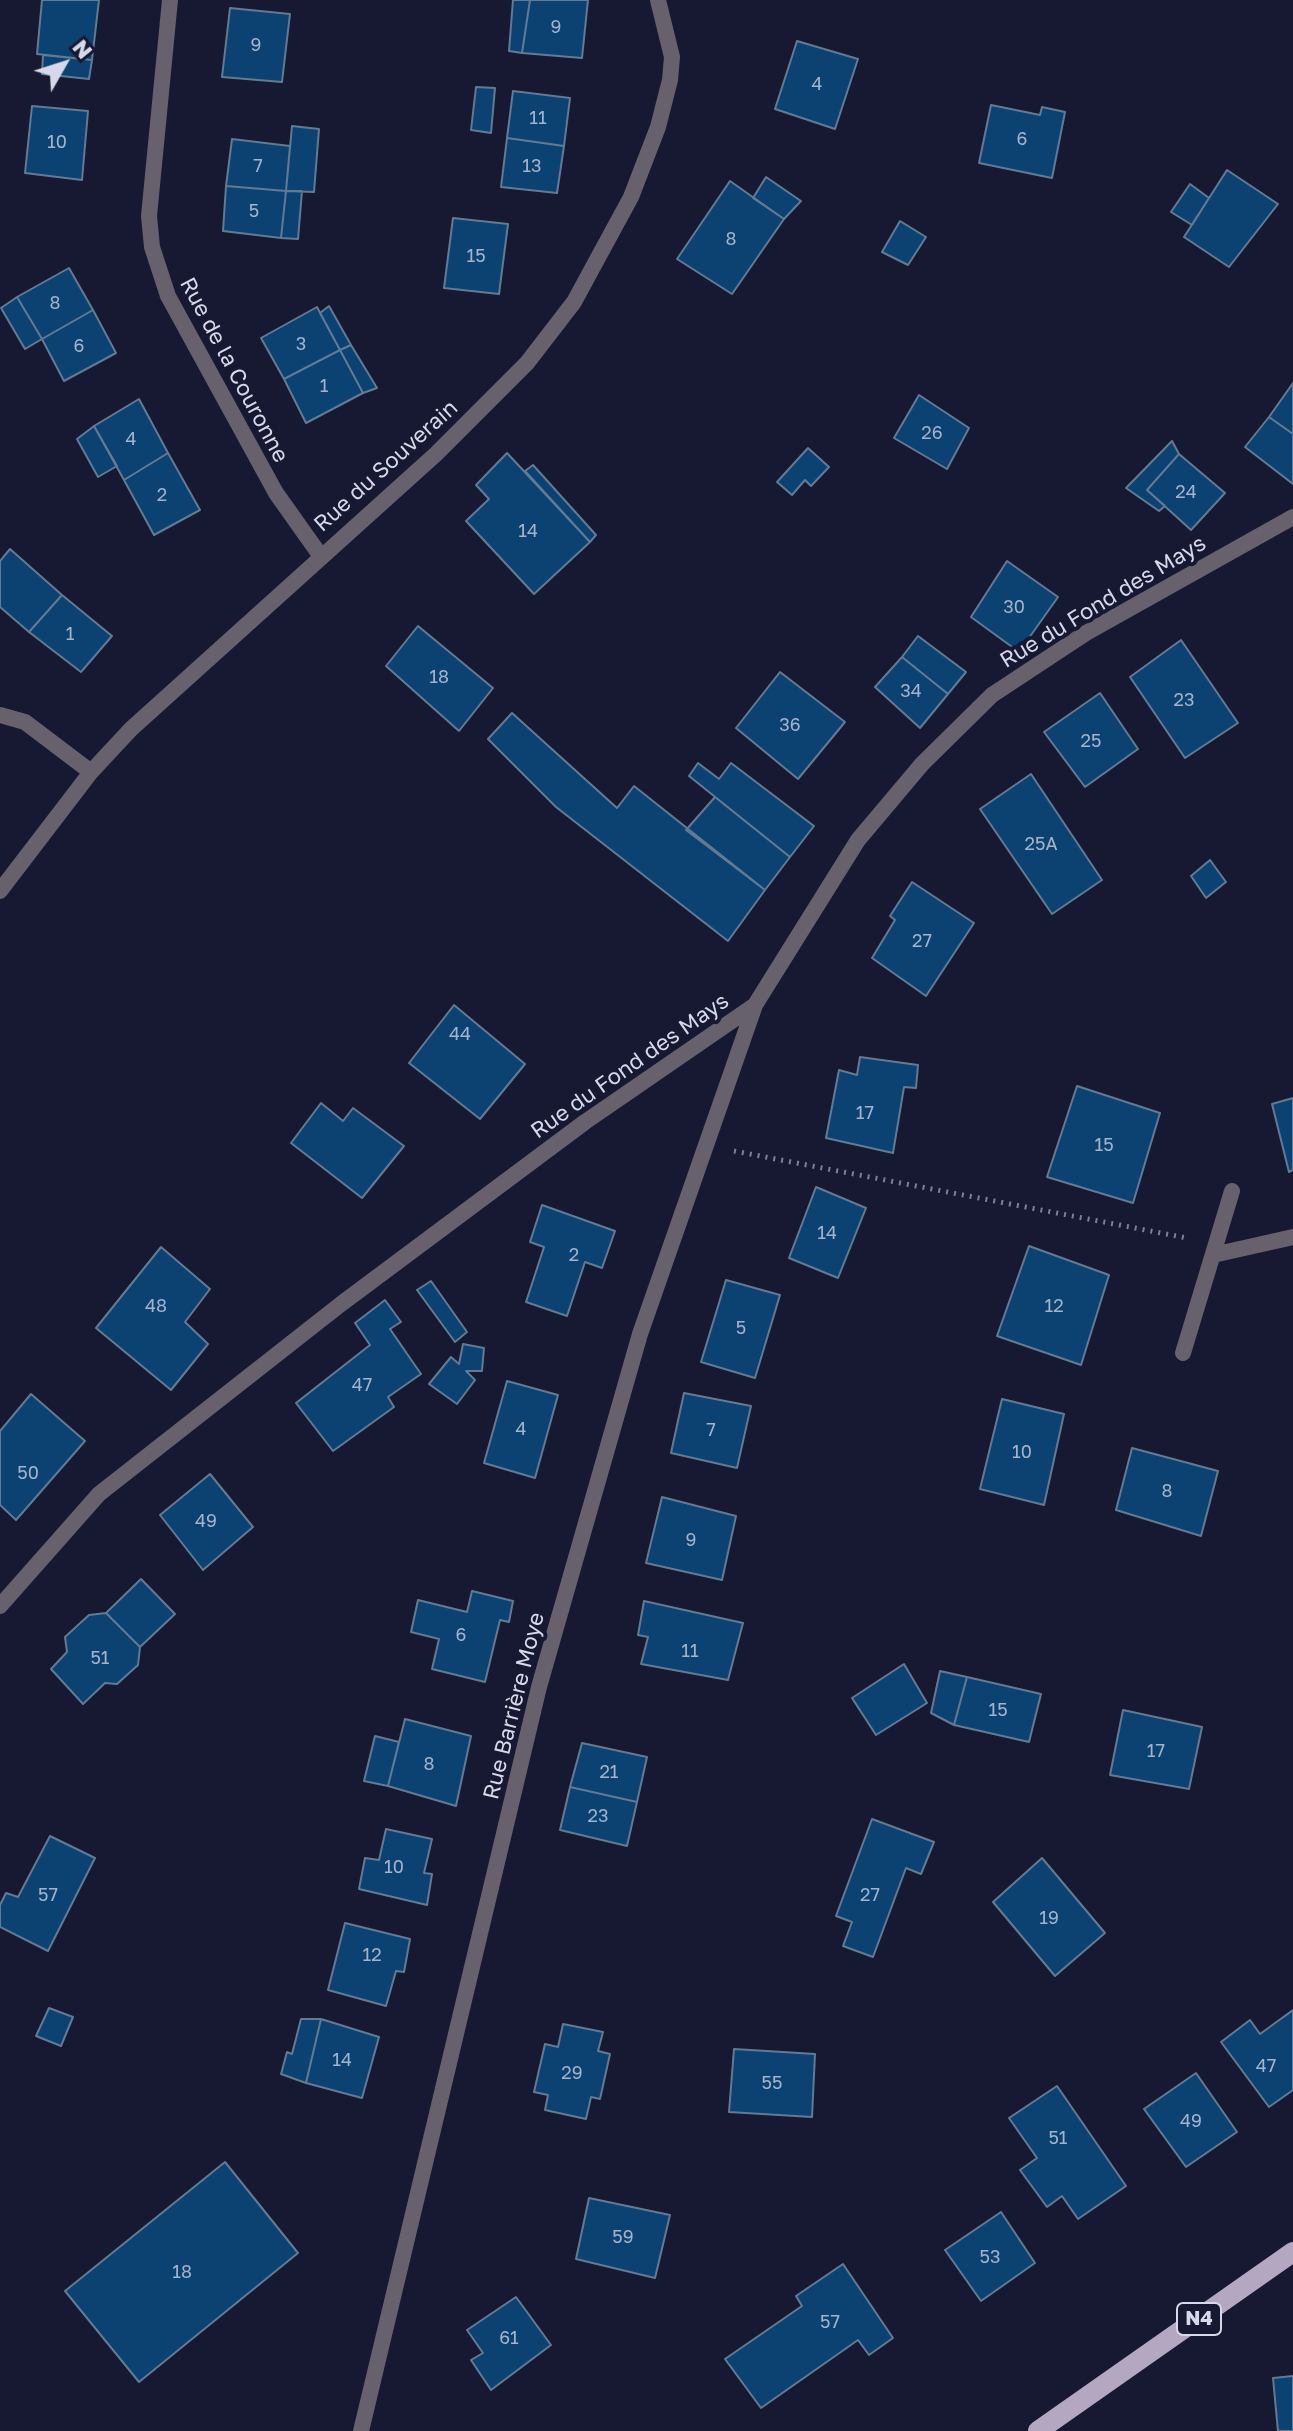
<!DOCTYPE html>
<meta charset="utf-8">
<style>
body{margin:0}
#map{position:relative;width:1293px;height:2431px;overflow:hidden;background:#171831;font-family:"Golos Text",sans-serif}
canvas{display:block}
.north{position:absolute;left:24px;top:24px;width:80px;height:80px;-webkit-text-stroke:6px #171831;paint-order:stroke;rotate:51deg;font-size:22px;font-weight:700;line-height:32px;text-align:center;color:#d7d9ea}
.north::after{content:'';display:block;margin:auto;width:28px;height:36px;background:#d7d9ea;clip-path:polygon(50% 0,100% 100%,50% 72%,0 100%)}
</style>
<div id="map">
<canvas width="1293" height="2431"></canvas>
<div class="north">N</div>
</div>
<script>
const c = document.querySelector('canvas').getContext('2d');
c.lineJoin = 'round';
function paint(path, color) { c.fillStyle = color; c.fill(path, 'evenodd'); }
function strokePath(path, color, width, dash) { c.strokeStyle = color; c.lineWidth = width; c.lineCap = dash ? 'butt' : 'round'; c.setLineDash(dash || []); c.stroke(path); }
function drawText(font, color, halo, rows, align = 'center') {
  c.font = font + ' "Golos Text",sans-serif'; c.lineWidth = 8; c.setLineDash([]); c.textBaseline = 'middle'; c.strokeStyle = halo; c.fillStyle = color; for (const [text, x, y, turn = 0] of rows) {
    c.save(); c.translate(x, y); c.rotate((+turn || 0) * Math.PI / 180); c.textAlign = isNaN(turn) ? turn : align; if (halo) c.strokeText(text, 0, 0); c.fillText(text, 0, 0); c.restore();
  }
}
const building = new Path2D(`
 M42 0H99L92 60 37 54Z
 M513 0H530L522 53 509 51Z
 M530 0H588L582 58 522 53Z
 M230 8 290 14 282 82 222 77Z
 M797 41 858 59 835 129 775 109Z
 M43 55 92 60 89 79 42 74Z
 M476 87 495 88 491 133 471 130Z
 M513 91 570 98 564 146 507 138Z
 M991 105 1040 115 1042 107 1065 112 1052 178 979 163Z
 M32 106 88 111 82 180 25 173Z
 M292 126 319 129 314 192 286 191Z
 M507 138 564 146 557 193 501 187Z
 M232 139 290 146 286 191 226 186Z
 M1227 170 1278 204 1229 267 1184 237Z
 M766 177 801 201 784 219 753 198Z
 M730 181 784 219 732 294 677 259Z
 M1190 184 1209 198 1192 225 1171 212Z
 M226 186 286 191 281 238 223 231Z
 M286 191H302L298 239 281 238Z
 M453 218 508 224 499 294 444 288Z
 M900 221 926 237 908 265 882 252Z
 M69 268 93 310 42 339 17 297Z
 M17 297 42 339 25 349 1 308Z
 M329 306 351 345 340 350 320 313Z
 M317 307 340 350 284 379 261 338Z
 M93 310 116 353 64 381 42 339Z
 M351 345 377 388 363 393 340 350Z
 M340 350 363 393 306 423 284 379Z
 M1293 383V434L1269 417Z
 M919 395 969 428 947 469 894 438Z
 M139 399 168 453 124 480 94 426Z
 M1269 417 1293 434V484L1245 447Z
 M94 426 117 466 98 477 77 439Z
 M1172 441 1179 454 1147 490 1165 506 1159 511 1126 488Z
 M808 448 829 467 811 486 805 480 792 495 777 482Z
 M168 453 200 510 154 535 124 480Z
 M507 453 590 542 534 594 466 521 489 499 476 485Z
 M1179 454 1225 493 1191 530 1147 490Z
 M533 465 596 535 590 542 525 471Z
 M10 549 62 595 29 632 0 607V561Z
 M1007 561 1058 597 1019 652 971 617Z
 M62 595 112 636 81 672 29 632Z
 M418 626 493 688 459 731 386 666Z
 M918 636 966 672 948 694 902 657Z
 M1181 640 1238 723 1185 758 1130 677Z
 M902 657 948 694 920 728 875 687Z
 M780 672 845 722 798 779 736 728Z
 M1100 693 1138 749 1085 787 1044 732Z
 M512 713 617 808 634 786 765 890 728 941 556 807 488 739Z
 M698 763 719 779 731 763 814 826 790 857 689 776Z
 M1031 774 1102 880 1052 914 980 809Z
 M715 797 790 857 765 890 686 830Z
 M1210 860 1226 882 1206 898 1191 876Z
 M912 882 974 923 926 996 872 958 895 920 890 916Z
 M454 1005 525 1064 480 1119 409 1063Z
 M860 1057 918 1065 916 1088 904 1087 893 1153 826 1138 839 1070 857 1075Z
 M1077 1086 1160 1113 1133 1203 1047 1177Z
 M1293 1098V1170L1289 1172 1272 1104Z
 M321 1103 343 1121 353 1108 404 1146 362 1198 291 1143Z
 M816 1187 866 1208 838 1278 789 1258Z
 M542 1205 615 1231 602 1268 585 1262 567 1316 526 1302 544 1247 530 1242Z
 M1029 1246 1109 1275 1081 1365 997 1336Z
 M161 1247 210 1289 185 1322 208 1344 171 1390 96 1328Z
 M726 1280 780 1295 755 1378 701 1362Z
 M431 1281 467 1332 455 1342 417 1290Z
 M385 1300 401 1322 390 1329 421 1374 388 1397 394 1407 333 1451 296 1403 370 1345 355 1323Z
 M463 1344 484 1348 482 1371H466L475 1380 457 1404 429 1384 451 1357 459 1364Z
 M507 1381 558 1395 535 1478 484 1463Z
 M684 1393 751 1406 737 1468 671 1453Z
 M31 1394 85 1441 16 1520 0 1505V1431Z
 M1002 1399 1064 1414 1044 1505 980 1489Z
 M1132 1448 1218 1471 1201 1536 1116 1510Z
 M210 1474 253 1527 203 1570 160 1515Z
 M662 1497 736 1516 722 1580 646 1563Z
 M141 1579 175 1614 140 1647 106 1613Z
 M472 1591 513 1601 509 1622 500 1620 485 1682 432 1669 439 1639 411 1632 418 1600 467 1612Z
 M644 1601 743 1623 728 1680 641 1664 648 1637 638 1635Z
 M106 1613 140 1647 138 1665 117 1684 105 1683 83 1704 51 1669 67 1652 65 1637 89 1615Z
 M904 1664 927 1703 876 1735 852 1698Z
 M940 1671 967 1677 954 1725 931 1713Z
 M967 1677 1041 1694 1029 1742 954 1725Z
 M1123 1710 1202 1727 1189 1789 1110 1775Z
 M405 1719 471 1736 456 1806 388 1786Z
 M375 1736 399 1742 388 1786 364 1781Z
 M582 1743 647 1757 637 1802 570 1787Z
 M570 1787 637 1802 627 1846 560 1830Z
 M872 1819 934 1842 921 1874 906 1868 873 1957 843 1946 852 1922 836 1916Z
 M386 1829 432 1839 424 1873 432 1874 427 1905 359 1889 365 1858 379 1860Z
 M50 1836 95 1858 48 1951 0 1927V1905L6 1893 18 1897Z
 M1042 1858 1105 1933 1055 1976 993 1902Z
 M345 1923 410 1939 404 1972 396 1971 386 2006 328 1990Z
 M49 2008 73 2017 61 2046 36 2036Z
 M1293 2010V2090L1269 2107 1221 2042 1250 2020 1260 2034Z
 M301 2019H321L306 2083 281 2074 287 2052 292 2054Z
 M321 2019 379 2037 362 2098 306 2083Z
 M563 2024 603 2032 598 2051 610 2054 600 2099 591 2097 586 2119 545 2110 548 2095 534 2092 545 2044 558 2047Z
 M734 2049 815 2054 812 2117 729 2112Z
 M1196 2073 1237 2132 1186 2167 1144 2109Z
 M1057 2086 1126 2186 1078 2219 1062 2196 1047 2207 1020 2170 1037 2158 1009 2118Z
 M225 2162 298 2253 139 2382 65 2291Z
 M589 2198 670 2215 655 2278 576 2259Z
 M1001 2212 1035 2263 981 2301 945 2250Z
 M843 2264 893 2338 869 2355 858 2340 761 2408 725 2359 802 2306 796 2296Z
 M516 2297 551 2345 491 2390 471 2360 483 2353 467 2330Z
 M1293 2376V2431H1278L1273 2378Z`);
paint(building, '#0b4272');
strokePath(building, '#627a93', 2);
strokePath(new Path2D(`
 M734 1151 1187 1238`), '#7e8095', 5, [2, 6]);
strokePath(new Path2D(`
 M170 0 149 216 152 247 168 296 276 493 320 555
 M0 715 25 722 91 772
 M0 891 91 772 131 729 436 454 527 363 574 302 631 197 658 127 670 80 672 57 658 0
 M1213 1255 1293 1237
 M1183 1353 1232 1191
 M0 1606 99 1494 341 1304 585 1122 755 1005 858 840 922 764 992 695 1086 633 1293 517
 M361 2431 539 1687 640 1334 755 1005`), '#67606d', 16);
strokePath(new Path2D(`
 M1038 2431 1293 2252`), '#b4a7c2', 20);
drawText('18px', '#a4b3cc', null, [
 ["9",556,27],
 ["9",256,45],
 ["4",817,84],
 ["11",538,118],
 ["6",1022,139],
 ["10",57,142],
 ["7",258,166],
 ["13",532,166],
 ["5",254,211],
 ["8",731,239],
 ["15",476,256],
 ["8",55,303],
 ["3",301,344],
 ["6",79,346],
 ["1",324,386],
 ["26",932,433],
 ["4",131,439],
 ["24",1186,492],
 ["2",162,495],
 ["14",528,531],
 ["30",1014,607],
 ["1",70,634],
 ["18",439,677],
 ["34",911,691],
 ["23",1184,700],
 ["36",790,725],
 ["25",1091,741],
 ["25A",1041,844],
 ["27",922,941],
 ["44",460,1034],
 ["17",865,1113],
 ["15",1104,1145],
 ["14",827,1233],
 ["2",574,1255],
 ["48",156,1306],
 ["12",1054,1306],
 ["5",741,1328],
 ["47",362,1385],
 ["4",521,1429],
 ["7",711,1430],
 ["10",1022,1452],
 ["50",28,1473],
 ["8",1167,1491],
 ["49",206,1521],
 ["9",691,1540],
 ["6",461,1635],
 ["11",690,1651],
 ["51",100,1658],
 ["15",998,1710],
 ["17",1156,1751],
 ["8",429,1764],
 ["21",609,1772],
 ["23",598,1816],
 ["10",394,1867],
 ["57",48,1895],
 ["27",870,1895],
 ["19",1049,1918],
 ["12",372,1955],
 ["14",342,2060],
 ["47",1266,2066],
 ["29",572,2073],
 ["55",772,2083],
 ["49",1191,2121],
 ["51",1058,2138],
 ["59",623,2237],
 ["53",990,2257],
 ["18",182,2272],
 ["57",830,2322],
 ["61",509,2338]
]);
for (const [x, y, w] of [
 [1199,2319,44]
]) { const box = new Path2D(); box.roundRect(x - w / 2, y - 16, w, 32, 6); c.fillStyle = '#171831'; c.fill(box); strokePath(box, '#d7d9ea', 2); }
drawText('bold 20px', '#d7d9ea', null, [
 ["N4",1199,2319]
]);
drawText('22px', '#d7d9ea', '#171831', [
 ["Rue de la Couronne",234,370,62],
 ["Rue du Souverain",386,466,-42],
 ["Rue du Fond des Mays",1103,602,-31],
 ["Rue du Fond des Mays",630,1066,-35],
 ["Rue Barrière Moye",514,1706,-76]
]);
</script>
